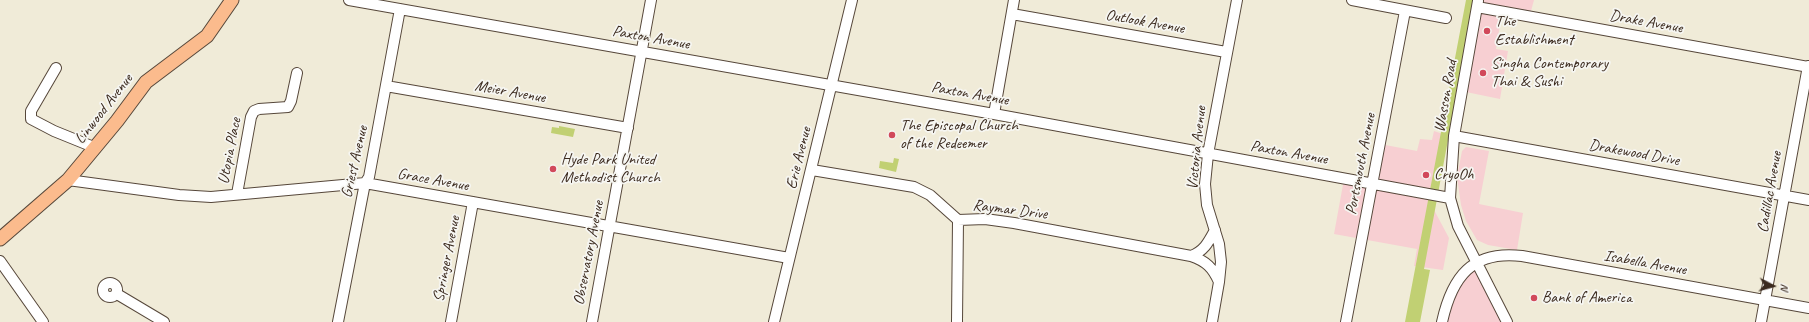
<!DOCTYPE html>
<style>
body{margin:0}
#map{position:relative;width:1809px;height:322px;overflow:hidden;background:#f0ebd8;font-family:Caveat,sans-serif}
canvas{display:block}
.north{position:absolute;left:1753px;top:266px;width:40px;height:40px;-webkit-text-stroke:3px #f6f6f2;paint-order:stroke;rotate:96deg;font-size:11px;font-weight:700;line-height:16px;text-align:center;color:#3b2a1e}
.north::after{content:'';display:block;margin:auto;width:14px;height:18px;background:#3b2a1e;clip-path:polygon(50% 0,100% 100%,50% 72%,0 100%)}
</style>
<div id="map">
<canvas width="1809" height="322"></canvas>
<div class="north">N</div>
</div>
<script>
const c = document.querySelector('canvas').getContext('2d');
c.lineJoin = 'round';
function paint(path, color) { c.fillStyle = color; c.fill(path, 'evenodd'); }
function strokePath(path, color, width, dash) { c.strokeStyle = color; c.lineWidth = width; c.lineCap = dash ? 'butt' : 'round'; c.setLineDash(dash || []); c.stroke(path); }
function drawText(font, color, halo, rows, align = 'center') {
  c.font = font + ' Caveat,sans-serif'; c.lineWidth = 3.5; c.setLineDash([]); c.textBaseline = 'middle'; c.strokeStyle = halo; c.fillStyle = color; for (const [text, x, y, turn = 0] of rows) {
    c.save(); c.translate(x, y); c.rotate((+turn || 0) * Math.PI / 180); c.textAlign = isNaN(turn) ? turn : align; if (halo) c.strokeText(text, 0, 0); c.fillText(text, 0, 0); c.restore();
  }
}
paint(new Path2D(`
 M1483 0H1534L1531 11 1503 7 1496 49 1508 51 1500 99 1466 92Z
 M1434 131 1446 135 1433 208 1449 238 1443 270 1414 266 1417 249 1334 234 1344 179 1373 184 1380 144 1417 151 1420 139 1432 140Z
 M1466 147 1489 151 1479 204 1523 213 1517 250 1488 245 1477 240 1466 221 1461 205 1457 177 1462 151Z
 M1477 262 1507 322H1442L1446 304Z`), '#f7cfd2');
paint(new Path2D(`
 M1466 0H1474L1424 269 1430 270 1420 322H1405Z
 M559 126 575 129 573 137 551 133 552 127 559 128Z
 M894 158 899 159 896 172 879 168 880 161 893 163Z`), '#c1d073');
const minor = new Path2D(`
 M349 0 994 114 1450 198
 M1352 0 1446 18
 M1478 1 1454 136 1450 198 1458 226 1507 322
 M1477 7 1809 67
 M1012 14 1226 52
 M56 68 31 111V119L54 131 96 148
 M386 86 628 128
 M994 114 1014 0
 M1454 136 1809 200
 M812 170 914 187 930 195 958 220 985 219 1014 223 1191 256C1206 261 1213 268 1219 282
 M68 180 179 195 211 197 365 183 789 258
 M237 194 251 117 254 111 259 109 288 107 291 101 297 73
 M1191 256C1204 251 1208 243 1215 230
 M0 261 43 322
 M103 290a7 7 0 1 1 14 0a7 7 0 1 1-14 0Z
 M117 294 164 322
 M338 322 365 183 369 177 400 9
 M451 322 473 202
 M592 322 651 0
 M774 322 852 0
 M957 322 958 220
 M1212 322 1219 282 1221 262 1219 244 1207 205 1205 184 1208 154 1237 0
 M1346 322 1405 11
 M1442 322C1452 277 1472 250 1522 256L1809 308
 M1761 322 1808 66`);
const major = new Path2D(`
 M0 239 68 180 117 121 146 82 207 36 232 0`);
strokePath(minor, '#56473a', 12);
strokePath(major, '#56473a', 15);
strokePath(minor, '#fff', 10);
strokePath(major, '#fbbb8d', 13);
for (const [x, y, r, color] of [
 [1487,31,4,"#d1495b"],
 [1483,73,4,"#d1495b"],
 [892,135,4,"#d1495b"],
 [553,169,4,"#d1495b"],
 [1426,175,4,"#d1495b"],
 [1534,298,4,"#d1495b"]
]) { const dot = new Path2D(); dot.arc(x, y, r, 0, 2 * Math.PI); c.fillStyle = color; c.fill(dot); strokePath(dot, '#f6f6f2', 1.5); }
drawText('16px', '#3b2a1e', '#f6f6f2', [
 ["Outlook Avenue",1145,22,10],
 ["Drake Avenue",1646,22,10],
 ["Paxton Avenue",651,38,10],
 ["Meier Avenue",510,92,10],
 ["Paxton Avenue",970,94,10],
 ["Wasson Road",1446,96,-80],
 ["Linwood Avenue",104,109,-52],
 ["Victoria Avenue",1197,148,-84],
 ["Utopia Place",230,151,-79],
 ["Paxton Avenue",1289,153,10],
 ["Drakewood Drive",1634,153,10],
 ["Erie Avenue",799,158,-76],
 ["Griest Avenue",355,162,-77],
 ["Portsmouth Avenue",1361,164,-79],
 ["Grace Avenue",433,180,10],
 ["Cadillac Avenue",1770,192,-80],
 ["Raymar Drive",1010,210,7],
 ["Observatory Avenue",589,253,-79],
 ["Springer Avenue",447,259,-79],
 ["Isabella Avenue",1645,263,10]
]);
drawText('16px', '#3b2a1e', '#f6f6f2', [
 ["The",1495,22],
 ["Establishment",1495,40],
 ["Singha Contemporary",1491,64],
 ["Thai & Sushi",1491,82],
 ["The Episcopal Church",900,126],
 ["of the Redeemer",900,144],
 ["Hyde Park United",561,160],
 ["Methodist Church",561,178],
 ["CryoOh",1434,175],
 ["Bank of America",1542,298]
], 'left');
</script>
